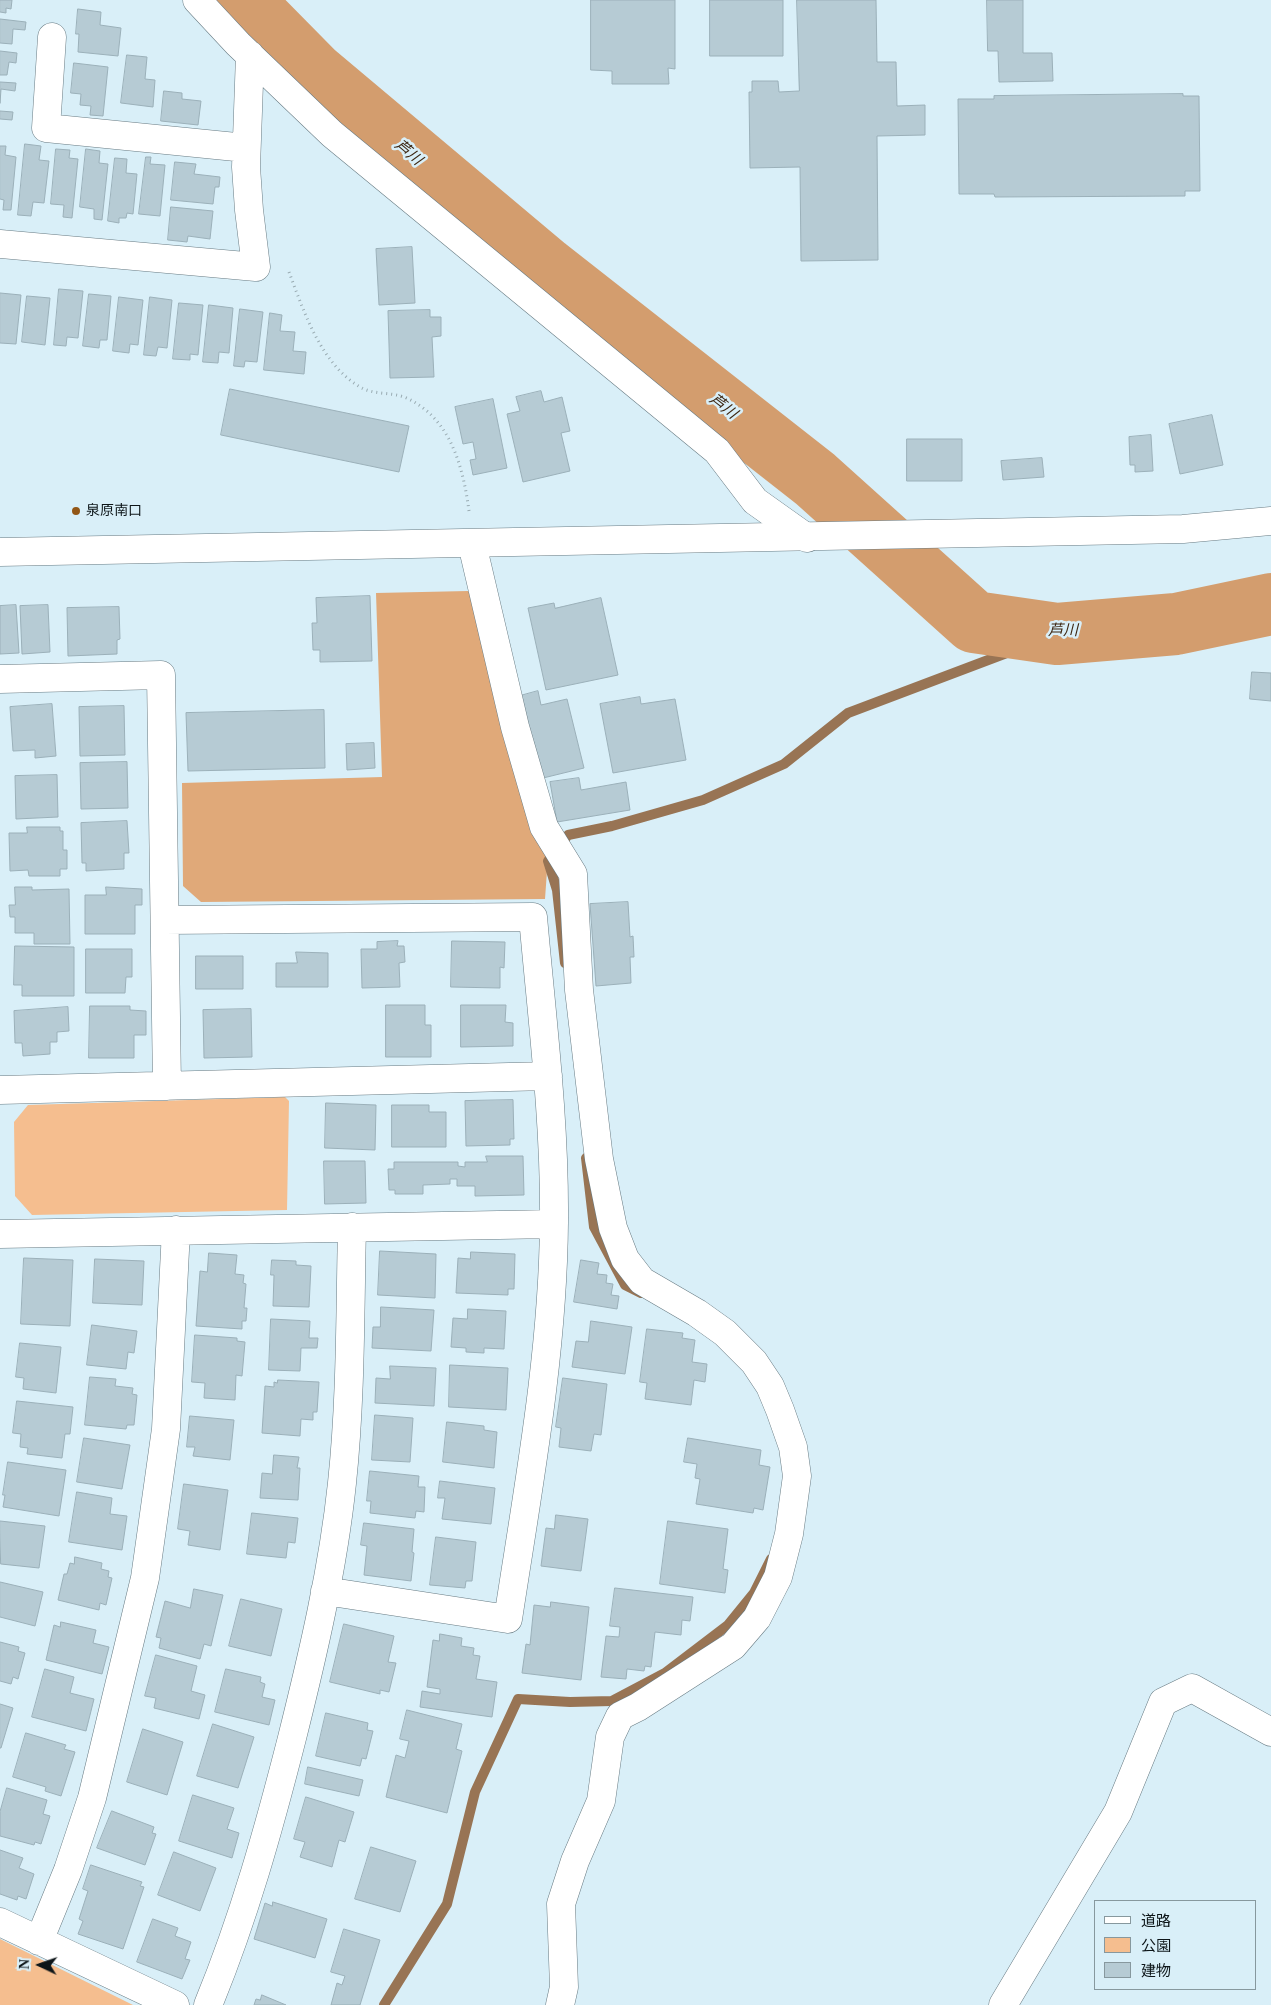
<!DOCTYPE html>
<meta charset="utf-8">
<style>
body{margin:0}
#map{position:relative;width:1271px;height:2005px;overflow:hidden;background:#d9eff8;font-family:"Times New Roman","Noto Sans JP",serif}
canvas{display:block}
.legend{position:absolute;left:1094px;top:1900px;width:162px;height:90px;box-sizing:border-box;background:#d9eff8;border:1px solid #87989e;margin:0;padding:6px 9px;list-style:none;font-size:15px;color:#0d1518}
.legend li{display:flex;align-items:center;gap:10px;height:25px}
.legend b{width:25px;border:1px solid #87989e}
.north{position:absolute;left:15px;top:1940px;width:50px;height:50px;-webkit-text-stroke:4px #d9eff8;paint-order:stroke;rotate:273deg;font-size:14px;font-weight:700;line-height:20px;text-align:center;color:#0d1518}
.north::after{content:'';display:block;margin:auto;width:18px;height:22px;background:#0d1518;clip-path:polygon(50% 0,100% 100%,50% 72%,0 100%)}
</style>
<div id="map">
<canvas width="1271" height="2005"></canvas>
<ul class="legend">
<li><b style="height:6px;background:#fff"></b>道路</li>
<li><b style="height:14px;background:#f5be8f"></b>公園</li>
<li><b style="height:14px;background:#b6cbd4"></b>建物</li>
</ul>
<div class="north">N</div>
</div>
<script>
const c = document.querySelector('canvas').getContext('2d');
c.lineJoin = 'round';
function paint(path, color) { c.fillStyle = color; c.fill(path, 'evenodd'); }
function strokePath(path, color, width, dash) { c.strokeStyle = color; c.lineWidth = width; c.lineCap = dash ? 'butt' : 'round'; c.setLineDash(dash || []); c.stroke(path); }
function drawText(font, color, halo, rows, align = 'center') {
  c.font = font + ' "Times New Roman","Noto Sans JP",serif'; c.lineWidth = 5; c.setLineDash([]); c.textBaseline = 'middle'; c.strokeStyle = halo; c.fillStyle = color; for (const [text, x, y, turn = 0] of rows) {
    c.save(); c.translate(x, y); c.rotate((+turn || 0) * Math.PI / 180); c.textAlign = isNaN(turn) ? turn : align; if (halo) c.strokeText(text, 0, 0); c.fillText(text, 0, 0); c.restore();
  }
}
paint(new Path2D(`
 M285 1097 289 1101 287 1210 32 1215 15 1196 14 1122 28 1105Z
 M0 1939 133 2005H0Z`), '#f5be8f');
paint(new Path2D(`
 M468 591 473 596 548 857 545 899 201 902 183 886 182 783 382 777 376 593Z`), '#e0a979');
strokePath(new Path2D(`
 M565 963 557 890 548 861 568 835 612 826 703 800 784 764 848 713 1057 634
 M586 1158 594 1227 625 1285 641 1293
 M384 2005 447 1904 475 1792 518 1699 570 1702 612 1701 665 1673 728 1625 754 1593 771 1559`), '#987454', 10);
strokePath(new Path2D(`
 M242 0 314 73 546 268 815 479 974 622 1057 634 1176 624 1271 604`), '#d39d6e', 62);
const building = new Path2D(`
 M0 0H12L11 9 6 8V13L0 12Z
 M591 0H675V69L668 68 669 84H612V71L591 70Z
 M710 0H783V56H710Z
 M797 0H876L877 62H896L897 106 925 105V135L877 136 878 260 801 261 800 167 750 168 749 92H752V81H778L779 92 799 91Z
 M987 0H1023V53H1052L1053 81 999 82 998 51H988Z
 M78 9 101 12 100 25 121 28 118 56 78 52 79 34H76Z
 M0 19 26 22 25 30 13 29 12 44 0 43Z
 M0 51 17 53 16 63 9 62 7 75H0Z
 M127 55 147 57 145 79 155 80 153 107 121 103Z
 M74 63 108 67 103 116 90 115 91 106 80 105 81 94 71 93Z
 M0 82 16 83 15 91 1 89 0 103Z
 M164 91 182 93V99L201 101 198 125 161 121Z
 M1183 94V96H1199L1200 191H1185V196L995 197 994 194H959L958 99H994V96Z
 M0 111 13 112 12 120 0 119Z
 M25 144 41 146 39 160 49 161 44 203 33 202 31 216 18 215Z
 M0 146H6L5 155 16 157 11 210H3L4 200 0 199Z
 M56 149 70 150 69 158 78 159 72 218 63 217 64 205 51 204Z
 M86 149 100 151 99 163 108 164 102 220 94 219V209L80 207Z
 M146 157H151L150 164 165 165 160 216 139 214Z
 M115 158 127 159 126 173 137 174 133 214 127 213 126 218H119V223L108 221Z
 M175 162 196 164 194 174 220 177 219 187H215L213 204 171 200Z
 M171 207 213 211 210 239 188 236 187 242 168 240Z
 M412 247 415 303 379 305 376 249Z
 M59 289 83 291 78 338 67 337 66 346 54 345Z
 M0 293 21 295 16 344 0 343Z
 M89 294 111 296 107 340H100L99 348 83 346Z
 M27 296 50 298 45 345 22 342Z
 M119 297 143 300 138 345 130 344 129 353 113 351Z
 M150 297 172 300 167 348 158 347 156 356 144 355Z
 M179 303 203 305 198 355 190 354V360L173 359Z
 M209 305 233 308 229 353 219 352 218 363 203 362Z
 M240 309 263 312 257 362 245 361 244 367 234 366Z
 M430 310V317H441V336L432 337 434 377 390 378 388 311Z
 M270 313 282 315 280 331 295 332 293 351 306 352 304 374 264 370Z
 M230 389 409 426 399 472 221 435Z
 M541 391 544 402 562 397 570 431 561 433 570 471 523 482 507 414 520 411 516 397Z
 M493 399 507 468 473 475 470 460 476 459 473 442 463 444 455 407Z
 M1212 415 1223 465 1180 474 1169 424Z
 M1151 435 1153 471 1135 472V465H1130L1129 437Z
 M907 439H962V481H907Z
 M1042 458 1044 477 1003 480 1001 461Z
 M370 596 372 661 320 662V650H313L312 623H317L316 598Z
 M601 598 618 675 546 690 528 608 554 603 555 608Z
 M16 605 19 653 0 654V606Z
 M48 605 50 652 22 654 20 606Z
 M119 607 120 639 117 640V654L68 656 67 608Z
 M1252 672 1271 673V701L1250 699Z
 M538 691 541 705 567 699 584 768 539 779 520 696Z
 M640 697 641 704 675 699 686 760 613 773 600 704Z
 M52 704 56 756 35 758V750L13 751 10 707Z
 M124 706 125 755 80 756 79 707Z
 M324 710 325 768 188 771 186 713Z
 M374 743 375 768 347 770 346 744Z
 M127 762 128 808 81 809 80 763Z
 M57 775 58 817 16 819 15 776Z
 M579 778 581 790 626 782 630 810 557 822 550 782Z
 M127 821 129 853H124V869L86 871V863H82L81 823Z
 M27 827H60V831H63V850H67V869H60V876H29L28 870 10 871 9 833H27Z
 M15 887H32V890L69 889 70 944H34V933H15V917H10L9 905H15Z
 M106 887 142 889V905H135V934H85V895H106Z
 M628 902 630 937 633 936 634 957H630L631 983 596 986 590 904Z
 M398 941 397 946H404L405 962 399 963 400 987 362 988 361 949H377V942Z
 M452 941 505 942 504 968 500 967V988L451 987Z
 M15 946 74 947V996H22V985H14Z
 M86 949H132V977H126L125 993H86Z
 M296 952 328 953V987H276V963H297Z
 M196 956H243V989H196Z
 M386 1005H425V1025H431V1057H386Z
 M461 1005H506L505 1022 513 1023V1046L461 1047Z
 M90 1006H130V1010L146 1011V1035H134V1058H89Z
 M68 1007 69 1031 57 1032V1042H50V1054L23 1056 22 1043H15L14 1011Z
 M251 1009 252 1057 204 1058 203 1010Z
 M513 1100 514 1139H510V1145L466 1146 465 1101Z
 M326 1103 376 1105 375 1150 325 1148Z
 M392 1105H429V1112H446V1147H392Z
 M486 1156H523L524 1195 475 1196V1186H457V1179H450V1184L423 1185V1194H395V1190H389L388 1169H394V1162H458V1166L465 1167V1162H487Z
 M324 1161H365L366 1203 325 1204Z
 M380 1251 436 1254 435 1298 378 1295Z
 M471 1252 515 1254 514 1289H508V1295L456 1293 458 1258 470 1259Z
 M209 1253 237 1255 235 1274 244 1275 243 1283 246 1284 244 1308H247L246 1321H242V1329L196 1326 200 1271 207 1272Z
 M24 1258 73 1260 70 1326 21 1324Z
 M95 1259 144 1261 142 1305 93 1303Z
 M272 1260 296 1261V1265L311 1266 309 1307 273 1306 274 1275H271Z
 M581 1260 599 1263 597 1274 607 1275 606 1283 613 1284 611 1295 619 1296 617 1309 574 1302Z
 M381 1307 434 1310 431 1351 372 1348 373 1327H380Z
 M468 1309 506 1311 504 1349 484 1348V1353L466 1352V1348L451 1347 453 1318 467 1319Z
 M271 1319 310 1321 309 1338H318L317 1348H301L300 1371 269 1370Z
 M591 1321 632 1327 625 1374 572 1367 576 1341 588 1342Z
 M92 1325 137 1331 134 1353 128 1352 126 1369 87 1365Z
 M647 1329 683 1333 682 1338 695 1340 692 1362 707 1364 705 1382 694 1380 691 1405 645 1399 647 1383 640 1382Z
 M195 1335 237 1338V1341L245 1342 242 1376 236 1375 235 1400 204 1398 205 1383 192 1382Z
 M20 1343 61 1347 56 1393 23 1389 24 1378 16 1377Z
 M450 1365 508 1368 506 1410 449 1407Z
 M390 1366 436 1368 434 1406 375 1403 376 1378 390 1379Z
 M90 1377 116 1379 115 1386 133 1388 132 1394 137 1395 134 1425H127L126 1429 85 1425Z
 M563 1378 607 1384 601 1435 594 1434 591 1451 559 1447 561 1428 556 1427Z
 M278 1380 319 1382 317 1412H313V1420L301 1419 300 1436 262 1433 265 1386 274 1387V1382L277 1383Z
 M17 1401 73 1407 70 1434H65L62 1458 27 1454 28 1448 20 1447 21 1434 13 1433Z
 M375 1415 413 1418 410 1462 372 1460Z
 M190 1416 234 1420 230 1460 193 1456 195 1447H187Z
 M447 1422 484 1426V1430L497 1432 494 1468 443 1462Z
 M84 1438 130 1445 122 1489 77 1482Z
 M688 1438 761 1450 759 1465 770 1467 763 1510 754 1508 753 1513 696 1504 700 1479 695 1478 697 1464 684 1462Z
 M274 1455 299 1457 297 1468H300L298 1500 260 1498 262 1473 272 1474Z
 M8 1462 66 1470 59 1516 3 1507 5 1495H3Z
 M370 1471 419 1476 418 1487H425L424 1512 416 1511 415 1518 370 1513 371 1501H367Z
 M440 1481 495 1488 491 1524 442 1519 445 1498H438Z
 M184 1484 228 1490 220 1550 188 1545 190 1531 178 1529Z
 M77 1492 112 1498 110 1514 127 1516 122 1550 69 1542Z
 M252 1513 298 1518 295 1543 288 1542 286 1558 247 1554Z
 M556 1515 588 1519 581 1571 541 1566 546 1528 554 1529Z
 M0 1521 45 1526 39 1568 1 1564Z
 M668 1521 728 1529 723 1569 728 1570 725 1593 660 1584Z
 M364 1523 414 1529 412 1552 414 1553 411 1581 364 1575 367 1546 361 1545Z
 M436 1537 476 1542 472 1581H466L465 1588 430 1585Z
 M75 1557 102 1563 101 1569 109 1571 108 1577 112 1578 106 1605 100 1603 99 1610 58 1600 64 1574H67L70 1563 74 1564Z
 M0 1582 43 1592 35 1626 0 1617Z
 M615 1588 693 1597 690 1621 682 1620 681 1635 655 1632 651 1667 645 1666 644 1671 627 1669 626 1679 601 1677 606 1636 619 1637 620 1627 610 1626Z
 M194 1589 223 1595 211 1646 204 1644 200 1659 159 1648 161 1638 156 1637 165 1601 190 1608Z
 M241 1599 282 1609 271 1656 229 1646Z
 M551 1602 589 1607 581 1680 522 1673 526 1644 530 1645 534 1605 550 1607Z
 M61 1622 96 1630 93 1643 109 1647 102 1674 46 1660 54 1625 60 1627Z
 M344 1624 394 1636 388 1662 396 1663 389 1692 380 1690V1694L330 1682Z
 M440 1634 462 1638 461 1646 474 1648 473 1655 480 1656 476 1679 497 1682 492 1717 420 1707 422 1691 440 1694V1689L427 1687 433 1640 439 1641Z
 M0 1642 19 1647 18 1651 25 1653 18 1679 13 1677 11 1684 0 1681Z
 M156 1655 197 1666 191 1691 205 1695 199 1719 154 1708 156 1698 145 1696Z
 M45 1669 74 1677 70 1693 94 1699 86 1731 32 1717Z
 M226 1669 261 1677 260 1682 265 1684 262 1697 275 1700 269 1725 215 1712Z
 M0 1704 13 1708 1 1748H0Z
 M407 1710 462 1724 456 1749 462 1751 447 1813 386 1797 396 1755 405 1758 409 1741 400 1739Z
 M326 1713 368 1723 367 1730 373 1731 366 1759 362 1758 360 1766 316 1756Z
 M213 1724 254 1737 238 1788 197 1776Z
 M143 1729 183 1742 167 1795 127 1782Z
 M26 1733 66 1745 64 1749 75 1752 61 1796 45 1791 46 1787 13 1777Z
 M308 1767 363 1780 359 1796 305 1784Z
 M7 1788 47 1800 43 1814 50 1816 41 1844 35 1842 34 1845 0 1836V1812Z
 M193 1795 234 1808 227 1829 239 1833 232 1858 179 1841Z
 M306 1797 354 1812 345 1842 339 1840 332 1867 300 1857 305 1842 294 1839Z
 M112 1811 154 1827 152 1833 156 1834 145 1865 97 1848Z
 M371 1847 416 1861 400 1912 355 1899Z
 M0 1850 23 1858 19 1868 34 1874 26 1899 18 1896 17 1900 0 1894Z
 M174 1852 216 1868 200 1911 158 1895Z
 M91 1865 142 1882 140 1886 144 1887 123 1949 78 1934 83 1921 79 1919 88 1891 83 1889Z
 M273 1902 327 1919 315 1958 254 1939 265 1903 272 1906Z
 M153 1919 178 1928 175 1936 191 1942 185 1959 190 1960 182 1979 137 1962Z
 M344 1929 380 1940 360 2005H331L337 1983 342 1985 345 1976 331 1972Z
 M262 1995 286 2005H254L256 1999 260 2000Z`);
paint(building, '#b6cbd4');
strokePath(building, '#9bb0b9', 1);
const minor = new Path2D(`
 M197 0 238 44 332 134 717 451 755 501 807 538
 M52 37 46 128 246 148
 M0 244 256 267 249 210 246 167 250 55
 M472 544 515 727 544 827 573 874 579 990 599 1159 613 1228 625 1259 642 1281 697 1313 725 1333 754 1362 770 1386 780 1410 793 1447 797 1476 789 1534 778 1577 757 1618 733 1646 638 1707 620 1716 610 1737 601 1801 575 1861 561 1904 564 1987 560 2005
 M0 679 161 675 167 1086
 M165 920 533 917C542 1019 555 1120 554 1222 553 1355 528 1488 508 1619L325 1591
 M0 1090 548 1076
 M0 1234 554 1224
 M0 1922 175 2005
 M39 1941 68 1870 92 1798 145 1578 166 1429 176 1230
 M208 2005C244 1918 269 1828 292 1738 313 1654 333 1569 342 1483 351 1398 350 1312 352 1227
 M1003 2005 1118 1812 1163 1702 1192 1688 1271 1732`);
const tertiary = new Path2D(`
 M0 552 1183 529 1271 521`);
strokePath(minor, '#687b83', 29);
strokePath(tertiary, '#687b83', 29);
strokePath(new Path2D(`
 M289 272C304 312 321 364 360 387 374 395 390 392 404 397 450 416 463 466 469 511`), '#99abb2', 3, [1, 4]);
strokePath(minor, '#fff', 28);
strokePath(tertiary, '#fff', 28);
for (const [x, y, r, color] of [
 [76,511,5,"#925616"]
]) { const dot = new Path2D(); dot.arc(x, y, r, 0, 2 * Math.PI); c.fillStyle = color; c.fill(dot); strokePath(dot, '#d9eff8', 2); }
drawText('14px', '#0d1518', '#d9eff8', [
 ["泉原南口",86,511]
], 'left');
drawText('italic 15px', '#3d2611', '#d9eff8', [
 ["芦川",408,153,40],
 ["芦川",723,407,38],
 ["芦川",1063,631]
]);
</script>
